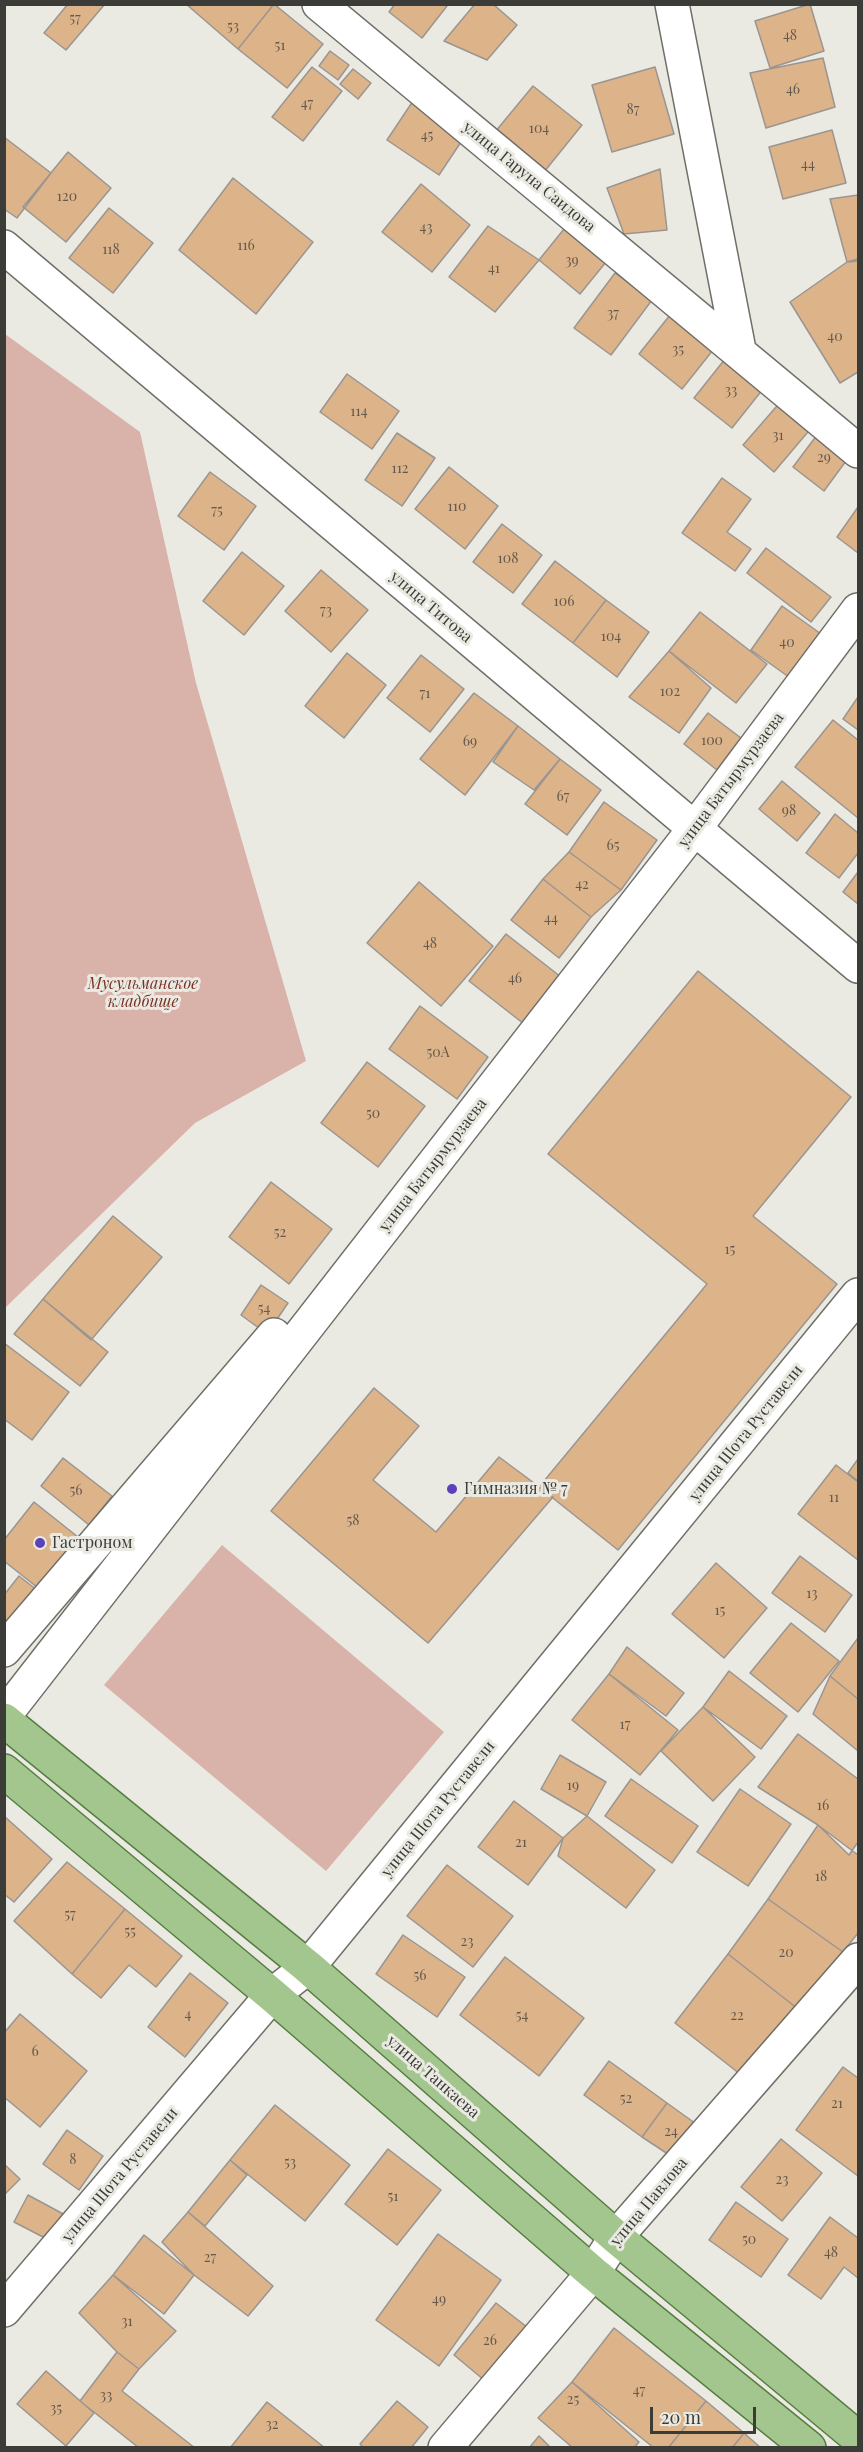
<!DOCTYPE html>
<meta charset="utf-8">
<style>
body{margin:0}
#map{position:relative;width:863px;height:2452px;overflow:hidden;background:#eaeae3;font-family:"Playfair Display",serif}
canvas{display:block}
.frame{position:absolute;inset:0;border:6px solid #3b3b38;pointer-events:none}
.scale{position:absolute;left:650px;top:2407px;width:106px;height:27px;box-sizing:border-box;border:3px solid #3b3b38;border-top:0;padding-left:8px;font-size:18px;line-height:21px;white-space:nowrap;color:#3b3b38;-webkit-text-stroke:4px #eaeae3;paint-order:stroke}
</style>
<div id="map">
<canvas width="863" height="2452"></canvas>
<div class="frame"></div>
<div class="scale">20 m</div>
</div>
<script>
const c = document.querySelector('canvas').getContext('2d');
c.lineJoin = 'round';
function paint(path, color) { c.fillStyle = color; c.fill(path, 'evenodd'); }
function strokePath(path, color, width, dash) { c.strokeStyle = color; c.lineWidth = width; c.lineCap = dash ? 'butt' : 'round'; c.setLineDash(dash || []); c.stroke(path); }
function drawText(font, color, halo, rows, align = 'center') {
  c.font = font + ' "Playfair Display",serif'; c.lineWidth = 6; c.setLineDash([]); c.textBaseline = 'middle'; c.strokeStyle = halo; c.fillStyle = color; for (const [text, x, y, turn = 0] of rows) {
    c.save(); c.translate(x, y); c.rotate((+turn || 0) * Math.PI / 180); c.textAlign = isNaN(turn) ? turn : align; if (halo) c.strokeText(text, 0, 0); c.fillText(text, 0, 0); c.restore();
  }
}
paint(new Path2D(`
 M5 334 140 432 196 683 306 1061 195 1123 5 1308Z
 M222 1545 444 1732 326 1871 104 1685Z`), '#d9b2aa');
const building = new Path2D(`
 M68 4H105L66 50 44 33Z
 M186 4H274L238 49Z
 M274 4 323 44 287 88 238 49Z
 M395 4H446L447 6 422 38 389 12Z
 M475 4H493L517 25 487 60 444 41Z
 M810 4 824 51 770 68 755 21Z
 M330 51 349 65 338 80 319 66Z
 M823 58 835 107 766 128 750 73Z
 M312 67 342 91 303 141 272 117Z
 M655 67 674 134 612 152 592 85Z
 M353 69 371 83 358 99 340 84Z
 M533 86 582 125 544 172 495 132Z
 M415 98 467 133 439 175 387 140Z
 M832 130 846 183 783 199 769 147Z
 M4 137 51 173 17 218 4 209Z
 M68 152 111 188 66 242 23 207Z
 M660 169 667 230 624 234 607 188Z
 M233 178 313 242 256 314 179 250Z
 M421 184 470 225 432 272 382 232Z
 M858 195V259L847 262 830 199Z
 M109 208 153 243 113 293 69 258Z
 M488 226 539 260 495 312 449 277Z
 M564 229 606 262 580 294 539 260Z
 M858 261V372L840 383 790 302 847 262Z
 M615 273 652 300 611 355 574 328Z
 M674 310 717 345 682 389 639 354Z
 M729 354 767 384 732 428 694 398Z
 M347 374 399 411 372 449 320 412Z
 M783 399 813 426 774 472 743 445Z
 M823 427 854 450 824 491 793 467Z
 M397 433 435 458 402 506 365 480Z
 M449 467 498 506 465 549 415 509Z
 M210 472 256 506 224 550 178 516Z
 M722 478 751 499 727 532 751 549 735 571 682 533Z
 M858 507V553L837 537Z
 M502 524 542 555 513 593 473 562Z
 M766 548 831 597 811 622 747 573Z
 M242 552 284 586 244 635 203 601Z
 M555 561 606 600 573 643 522 604Z
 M321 570 368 610 331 652 285 611Z
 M606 600 649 632 617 677 573 643Z
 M782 606 824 636 793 680 751 650Z
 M700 612 767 664 736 703 669 651Z
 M669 651 711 688 679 733 629 697Z
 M347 653 386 685 344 738 305 706Z
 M421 655 464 689 430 732 387 698Z
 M474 693 518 726 465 795 420 759Z
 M858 697V730L843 719Z
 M708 713 741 738 717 770 684 744Z
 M833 720 858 740V818L795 767Z
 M518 726 560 759 534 790 493 762Z
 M560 759 601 790 567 835 525 804Z
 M782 781 820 813 797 841 759 809Z
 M604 802 657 840 621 890 569 852Z
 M835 814 858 833V853L839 878 806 853Z
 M569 852 621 890 591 917 543 879Z
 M858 872V904L843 892Z
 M543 879 591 917 559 958 511 920Z
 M419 882 493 946 441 1006 367 943Z
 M506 934 561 977 524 1024 469 981Z
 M698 971 851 1097 753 1216 837 1284 618 1550 539 1487 707 1284 548 1154Z
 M420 1006 488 1057 457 1099 389 1049Z
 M367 1062 425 1106 378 1167 321 1123Z
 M271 1182 332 1229 289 1284 229 1237Z
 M113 1216 162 1257 91 1340 43 1299Z
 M261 1285 288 1303 267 1334 241 1315Z
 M43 1299 108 1352 80 1386 14 1334Z
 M4 1343 69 1392 32 1440 4 1419Z
 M374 1388 419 1426 373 1480 436 1532 499 1457 553 1497 428 1643 271 1511Z
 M63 1458 112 1496 89 1525 41 1486Z
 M858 1459V1481L848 1473Z
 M836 1465 858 1482V1560L798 1514Z
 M34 1502 78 1537 38 1588 4 1561V1540Z
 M800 1556 852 1595 825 1632 772 1593Z
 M716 1563 767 1608 724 1658 672 1614Z
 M19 1576 51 1601 4 1637V1595Z
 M791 1623 839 1661 798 1712 750 1673Z
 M858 1638V1699L830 1676Z
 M627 1647 684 1693 666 1716 609 1674Z
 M729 1671 787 1716 761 1749 703 1707Z
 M609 1674 678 1730 640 1775 572 1720Z
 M830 1676 858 1699V1751L813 1714Z
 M703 1707 755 1757 713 1801 661 1751Z
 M798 1734 858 1779V1842L849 1855 818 1825 758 1787Z
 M560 1755 606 1782 587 1816 541 1789Z
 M631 1779 698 1826 672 1863 605 1816Z
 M740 1789 791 1824 748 1886 697 1852Z
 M514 1801 563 1838 528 1885 478 1847Z
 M4 1816 52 1859 14 1902 4 1894Z
 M587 1816 655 1870 626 1908 558 1856 563 1838Z
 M818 1825 858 1855V1933L843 1952 768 1899Z
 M67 1862 125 1909 72 1974 14 1921Z
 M447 1865 513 1916 473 1967 407 1916Z
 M768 1899 843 1952 798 2009 728 1954Z
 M125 1909 182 1956 156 1987 129 1965 101 1998 72 1974Z
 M403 1935 465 1977 437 2017 376 1974Z
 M728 1954 798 2009 745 2078 675 2023Z
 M505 1957 584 2018 539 2076 460 2015Z
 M190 1973 228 2003 185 2057 148 2027Z
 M20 2014 87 2071 40 2127 4 2097V2033Z
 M609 2061 667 2103 642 2137 584 2095Z
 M843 2067 858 2078V2176L796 2130Z
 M667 2103 699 2126 677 2160 642 2137Z
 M275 2105 350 2165 305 2221 230 2160Z
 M67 2130 103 2156 79 2190 43 2164Z
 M781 2139 822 2173 782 2221 741 2187Z
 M388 2149 441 2190 397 2245 345 2204Z
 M230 2160 247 2175 205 2226 188 2212Z
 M4 2164 20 2179 4 2195Z
 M28 2195 67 2216 43 2237 14 2222Z
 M736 2202 788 2239 761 2277 709 2240Z
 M188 2212 273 2286 248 2316 194 2275 162 2242Z
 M830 2217 858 2238V2278L844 2267 821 2299 788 2275Z
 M438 2234 501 2280 439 2366 376 2320Z
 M144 2235 194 2275 164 2314 113 2275Z
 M113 2275 176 2331 139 2369 117 2352 79 2313Z
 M496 2303 527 2327 484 2380 454 2355Z
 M614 2328 706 2401 668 2448H654L572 2382Z
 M117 2352 139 2369 122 2391 195 2448H139L80 2401Z
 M46 2371 94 2413 66 2446 17 2404Z
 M572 2382 639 2442 634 2448H573L538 2418Z
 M397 2401 428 2427 411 2448H364L360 2444Z
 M706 2401 744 2433 732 2448H668Z
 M267 2402 325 2448H230Z
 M744 2433 761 2448H732Z
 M539 2436 551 2448H529Z`);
paint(building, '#ddb38a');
strokePath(building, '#9a9590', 1.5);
const minor = new Path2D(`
 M319 4 858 451
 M672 4 739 350
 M4 247 858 966
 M4 1650 274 1335
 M4 1716 695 828 858 610
 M4 2310 272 1995 308 1967 858 1295
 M445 2448 593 2273 616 2237 858 1960`);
const major = new Path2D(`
 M4 1720 308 1967 616 2237 858 2438
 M4 1771 272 1995 593 2273 809 2448`);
strokePath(minor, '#6f6e68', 36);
strokePath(major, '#567d40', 36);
strokePath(minor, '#fff', 33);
strokePath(major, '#a3c68f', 33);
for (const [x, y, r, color] of [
 [452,1489,6,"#5c42ba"],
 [40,1543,6,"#5c42ba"]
]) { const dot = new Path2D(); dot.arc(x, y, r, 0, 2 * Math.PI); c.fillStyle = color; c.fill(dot); strokePath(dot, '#eaeae3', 2); }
drawText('14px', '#64594c', null, [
 ["57",75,19],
 ["53",233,27],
 ["48",790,36],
 ["51",280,46],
 ["46",793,90],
 ["47",307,104],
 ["87",633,110],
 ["104",539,129],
 ["45",427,136],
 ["44",808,165],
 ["120",67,197],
 ["43",426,228],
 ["116",246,246],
 ["118",111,250],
 ["39",572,261],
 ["41",494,269],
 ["37",613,314],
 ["40",835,337],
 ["35",678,350],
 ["33",731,391],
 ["114",359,412],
 ["31",778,436],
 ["29",824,458],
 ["112",400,469],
 ["110",457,507],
 ["75",217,511],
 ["108",508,559],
 ["106",564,602],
 ["73",326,611],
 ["104",611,637],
 ["40",787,643],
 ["102",670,692],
 ["71",425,694],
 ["100",712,741],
 ["69",470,742],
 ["67",563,797],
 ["98",789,811],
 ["65",613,846],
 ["42",582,885],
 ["44",551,919],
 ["48",430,944],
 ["46",515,979],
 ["50А",438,1053],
 ["50",373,1114],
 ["52",280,1233],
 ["15",730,1250],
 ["54",264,1309],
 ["56",76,1491],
 ["11",834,1498],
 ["58",353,1521],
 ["13",812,1594],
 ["15",720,1611],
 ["17",625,1725],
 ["19",573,1786],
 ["16",823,1806],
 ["21",521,1843],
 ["18",821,1877],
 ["57",70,1915],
 ["55",130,1932],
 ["23",467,1942],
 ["20",786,1953],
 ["56",420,1976],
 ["4",188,2015],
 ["54",522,2016],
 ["22",737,2016],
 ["6",35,2052],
 ["52",626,2099],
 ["21",837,2104],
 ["24",671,2132],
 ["8",73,2160],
 ["53",290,2163],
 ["23",782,2180],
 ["51",393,2197],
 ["50",749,2240],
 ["48",831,2253],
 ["27",210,2258],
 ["49",439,2300],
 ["31",127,2322],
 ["26",490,2341],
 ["47",639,2391],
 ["33",106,2396],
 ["25",573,2400],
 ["35",56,2409],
 ["32",272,2425]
]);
drawText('16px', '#3b3b38', '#eaeae3', [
 ["улица Гаруна Саидова",529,177,39],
 ["улица Титова",431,607,40],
 ["улица Батырмурзаева",731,780,-53],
 ["улица Батырмурзаева",433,1165,-52],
 ["улица Шота Руставели",746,1433,-51],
 ["улица Шота Руставели",438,1809,-51],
 ["улица Танкаева",433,2077,41],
 ["улица Шота Руставели",120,2175,-50],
 ["улица Павлова",649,2202,-50]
]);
drawText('italic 16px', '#783125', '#eaeae3', [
 ["Мусульманское",143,984],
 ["кладбище",143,1002]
]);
drawText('16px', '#3b3b38', '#eaeae3', [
 ["Гимназия № 7",464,1489],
 ["Гастроном",52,1543]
], 'left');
</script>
